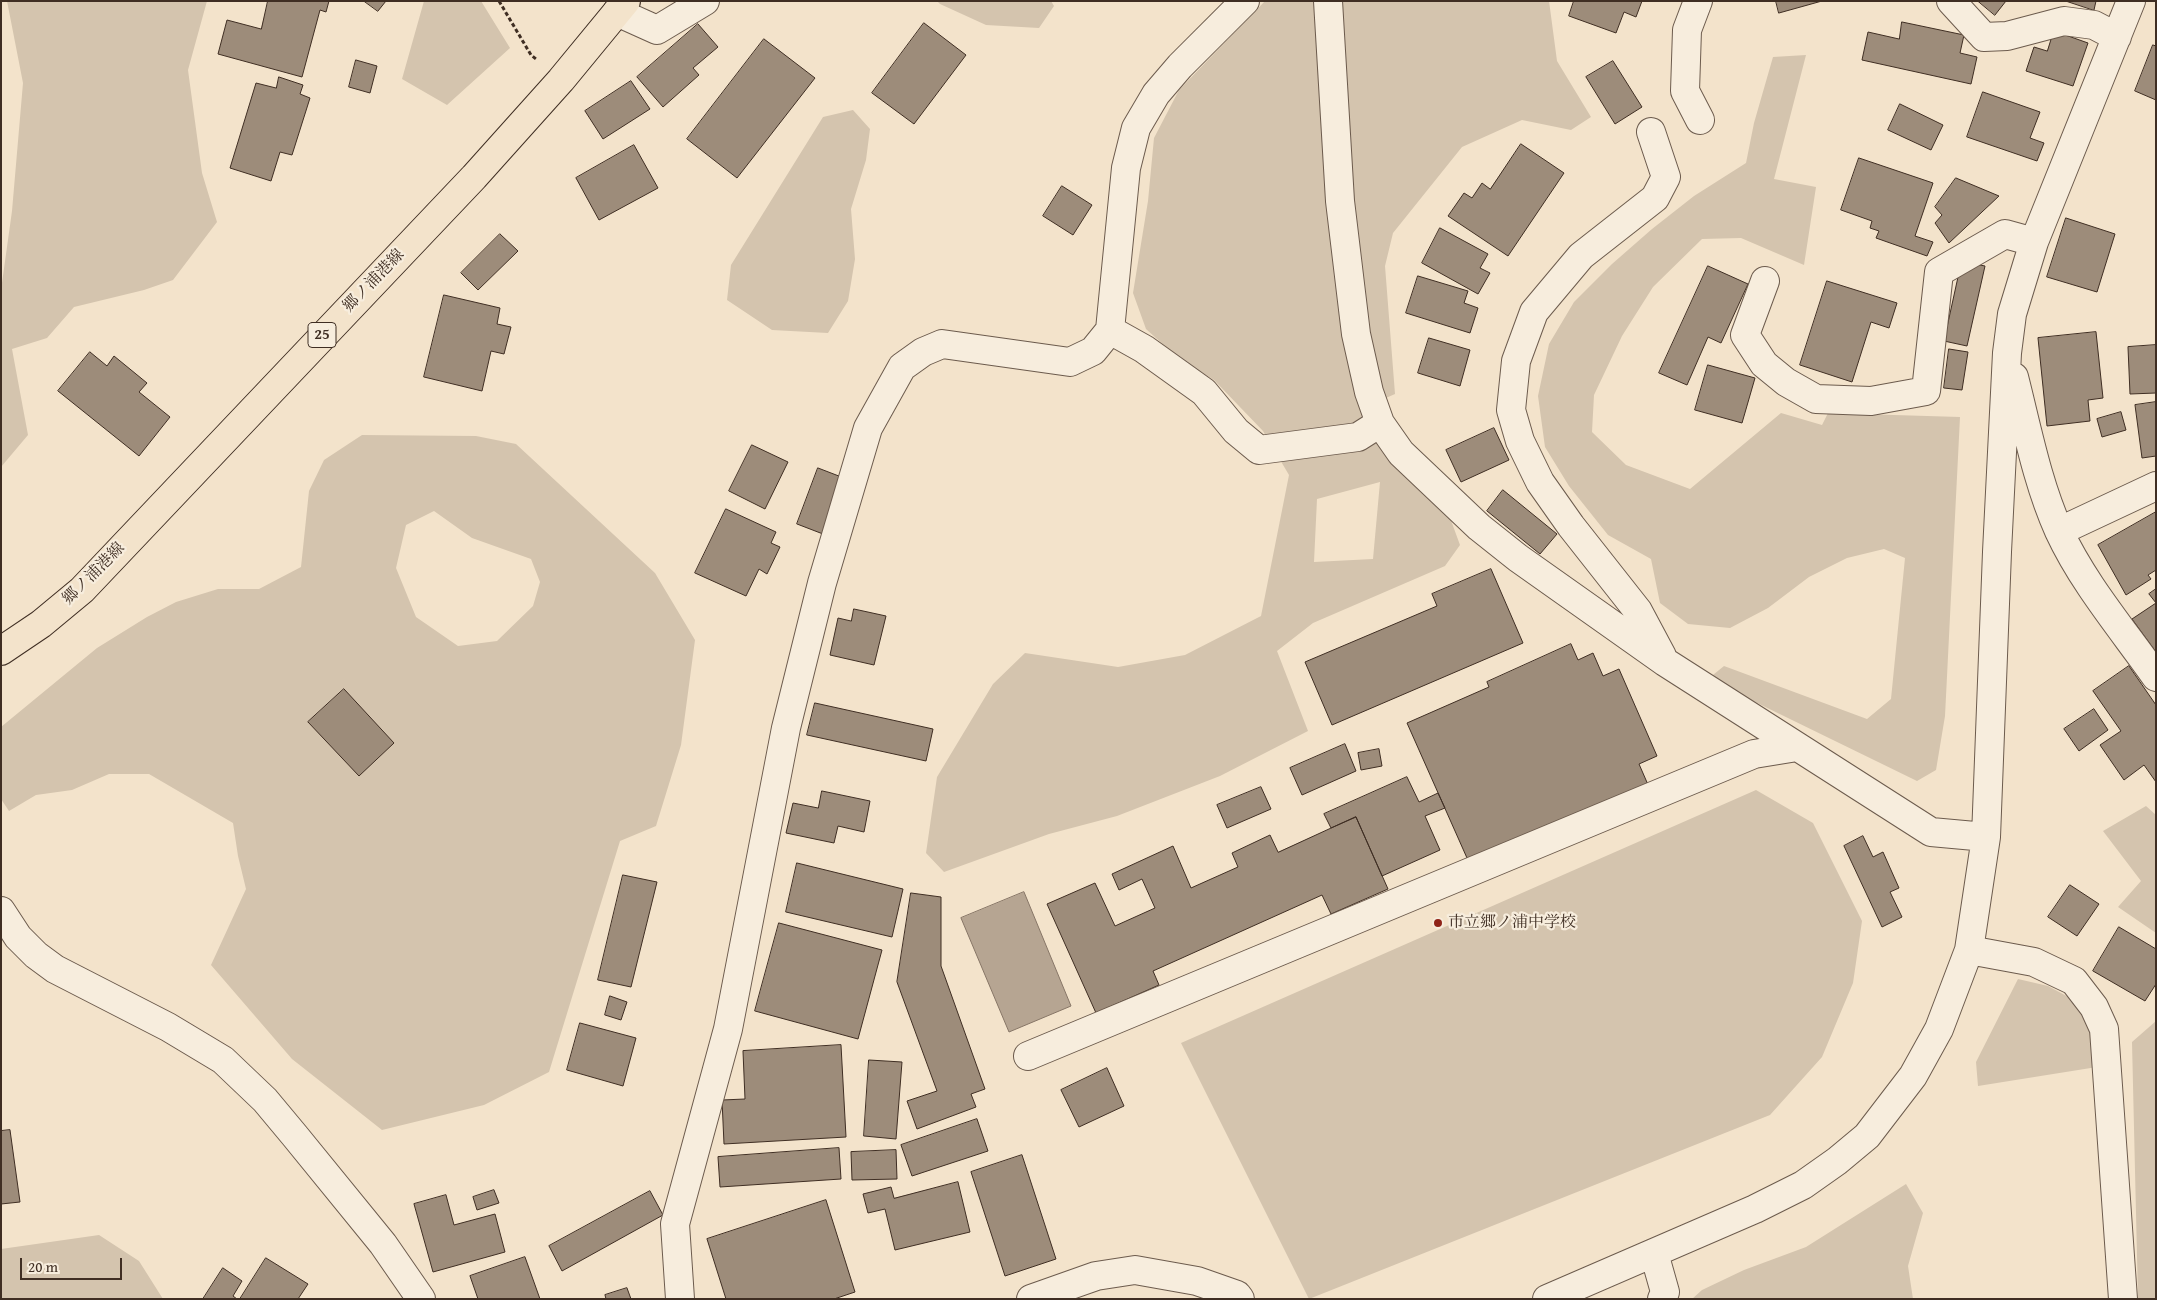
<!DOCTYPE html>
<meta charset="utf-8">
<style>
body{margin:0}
#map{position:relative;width:2157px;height:1300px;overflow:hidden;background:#f3e3cb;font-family:"Gentium Book Plus",serif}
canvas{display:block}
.frame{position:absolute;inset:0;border:2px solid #3f2e23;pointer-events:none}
.scale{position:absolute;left:20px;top:1258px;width:102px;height:22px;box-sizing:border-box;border:2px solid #3f2e23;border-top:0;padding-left:6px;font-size:15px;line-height:18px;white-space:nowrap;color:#3f2e23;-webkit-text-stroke:4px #f7eddd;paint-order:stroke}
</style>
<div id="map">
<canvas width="2157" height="1300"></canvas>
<div class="frame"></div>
<div class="scale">20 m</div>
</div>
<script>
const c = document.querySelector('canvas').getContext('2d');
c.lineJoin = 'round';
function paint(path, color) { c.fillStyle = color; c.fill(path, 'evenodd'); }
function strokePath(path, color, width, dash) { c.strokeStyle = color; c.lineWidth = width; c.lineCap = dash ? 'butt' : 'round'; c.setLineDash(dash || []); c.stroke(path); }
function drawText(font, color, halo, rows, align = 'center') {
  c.font = font + ' "Gentium Book Plus","Noto Serif JP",serif'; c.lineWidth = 4.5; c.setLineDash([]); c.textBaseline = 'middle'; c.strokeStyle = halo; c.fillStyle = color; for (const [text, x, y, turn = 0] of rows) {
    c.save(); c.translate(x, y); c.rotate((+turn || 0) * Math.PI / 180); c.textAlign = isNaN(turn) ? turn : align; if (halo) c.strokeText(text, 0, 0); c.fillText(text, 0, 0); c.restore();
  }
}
paint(new Path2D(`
 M7 1H207L188 70 202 173 217 222 173 280 144 290 74 307 47 338 12 349 28 435 1 467V290L12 211 23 83Z
 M424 1H481L510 48 447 105 402 79Z
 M937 1H1051L1054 6 1039 28 986 25 940 4Z
 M1265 1H1549L1557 61 1591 117 1571 130 1522 120 1462 147 1393 233 1385 266 1395 394 1363 408 1449 515 1460 545 1445 566 1313 623 1277 651 1308 731 1220 776 1117 816 1049 834 944 872 926 853 937 777 993 684 1025 653 1118 667 1185 655 1261 616 1289 475 1263 431 1214 380 1177 357 1146 329 1133 293 1148 201 1154 138 1179 90ZM1380 482 1373 559 1314 562 1317 499Z
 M1806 55 1774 179 1816 187 1804 265 1741 238 1702 239 1653 287 1622 336 1594 395 1592 432 1626 465 1690 489 1781 413 1822 425 1828 413 1960 417 1945 716 1936 770 1917 781 1708 679 1724 666 1867 719 1891 699 1905 558 1884 549 1847 558 1809 577 1768 608 1730 628 1688 624 1660 603 1651 559 1608 535 1569 486 1545 447 1538 396 1549 344 1574 302 1612 264 1652 229 1694 196 1746 163 1754 123 1773 57Z
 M853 110 870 129 866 160 851 209 855 259 848 301 828 333 772 330 727 300 731 265 823 117Z
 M362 435 476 436 516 444 655 573 695 640 681 745 656 826 620 841 549 1072 484 1105 382 1130 292 1059 211 965 246 889 238 856 233 823 149 774H109L72 790 36 795 9 811 1 799V727L97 648 147 617 176 602 218 589H259L301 567 309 491 324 460ZM434 511 472 538 531 559 540 582 533 606 497 641 458 646 416 617 396 568 406 525Z
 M1756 790 1813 823 1862 921 1853 983 1822 1057 1770 1115 1309 1299 1181 1043Z
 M2146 806 2156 815V933L2118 907 2141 881 2103 831Z
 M2018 979 2048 986 2072 999 2090 1020 2097 1067 1978 1086 1976 1062Z
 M2156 1021V1299H2138L2132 1042Z
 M1906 1184 1923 1213 1908 1266 1913 1299H1692L1702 1290 1744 1270 1806 1247Z
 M99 1235 139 1261 163 1299H1V1249Z`), '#d4c4ae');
const water = new Path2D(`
 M1024 892 1071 1006 1009 1032 961 918Z`);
paint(water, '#b6a592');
strokePath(water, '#867566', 1);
const building = new Path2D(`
 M268 1H329L326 12 320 10 302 77 218 54 227 20 261 29Z
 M364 1H386L378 11Z
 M1574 1H1642L1636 17 1624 12 1616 33 1569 16Z
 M1776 1H1822L1779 13Z
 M1978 1H2006L1995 15Z
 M2066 1H2096L2094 10Z
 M1902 22 1964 35 1960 53 1977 57 1971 84 1862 60 1868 32 1899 39Z
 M924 23 966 55 914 124 872 93Z
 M698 24 718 47 693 68 699 75 663 107 637 77Z
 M2054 31 2088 43 2073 86 2026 71 2034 47 2047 51Z
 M764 39 815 78 737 178 687 139Z
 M2153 45 2156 46V100L2135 91Z
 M356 60 377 66 370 93 349 87Z
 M1613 61 1642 107 1615 124 1586 77Z
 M279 77 303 85 300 94 310 98 292 155 280 152 271 181 230 168 256 83 276 88Z
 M631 81 650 109 603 139 585 111Z
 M1983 92 2040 112 2030 138 2044 143 2037 161 1967 137Z
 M1900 104 1943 125 1931 150 1888 130Z
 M1521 144 1564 173 1508 256 1448 216 1464 193 1472 198 1482 183 1490 189Z
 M634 145 658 188 599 220 576 178Z
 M1859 158 1933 183 1915 236 1933 242 1927 256 1876 238 1879 231 1870 228 1872 221 1841 210Z
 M1956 178 1999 196 1949 243 1935 223 1942 215 1935 207Z
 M1062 186 1092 205 1073 235 1043 216Z
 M2066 218 2115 234 2097 292 2047 277Z
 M1440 228 1488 254 1480 268 1490 273 1478 294 1422 263Z
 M500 234 518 251 478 290 461 273Z
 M1975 264 1985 266 1967 346 1944 341 1958 277Z
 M1708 266 1748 284 1721 343 1708 337 1687 385 1659 373Z
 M1418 276 1468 291 1464 303 1478 308 1470 333 1406 313Z
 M1827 281 1897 303 1889 328 1871 322 1852 382 1800 365Z
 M444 295 500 308 497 324 511 327 504 354 491 351 482 391 424 377Z
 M2096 332 2103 398 2088 400 2090 421 2047 426 2038 338Z
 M1429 338 1470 350 1460 386 1418 373Z
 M2156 345V393L2130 394 2128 347Z
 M1949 349 1968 352 1962 390 1944 388Z
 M90 352 107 366 114 356 147 383 139 392 170 417 139 456 58 391Z
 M1708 365 1755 378 1742 423 1695 410Z
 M2156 402V456L2142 458 2135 405Z
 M2121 412 2126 430 2102 437 2097 419Z
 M1494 428 1509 460 1461 482 1446 450Z
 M752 445 788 462 765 509 729 491Z
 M818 468 844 478 823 534 797 524Z
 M1503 490 1557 534 1540 554 1487 511Z
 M726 509 776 532 771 543 780 547 767 574 759 569 746 596 695 573Z
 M2156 512V570L2148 575 2151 579 2126 595 2098 545Z
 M1491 569 1523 643 1332 725 1305 662 1437 606 1432 594Z
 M2156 589V652L2132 619 2156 603 2149 594Z
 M854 609 886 616 874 665 830 655 838 618 851 621Z
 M1571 644 1578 660 1593 653 1603 676 1619 669 1657 756 1639 764 1649 787 1471 867 1407 723 1489 687 1487 682Z
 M2129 666 2156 705V782L2144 765 2124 780 2100 745 2121 731 2093 691Z
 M344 689 394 743 359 776 308 722Z
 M815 703 933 729 926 761 807 735Z
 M2094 709 2108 730 2079 751 2064 729Z
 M1345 744 1356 771 1302 795 1290 768Z
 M1379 749 1382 766 1361 770 1358 753Z
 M1407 777 1419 802 1438 793 1445 808 1425 816 1440 850 1382 876 1356 817 1331 828 1324 814Z
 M1261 787 1271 809 1227 828 1217 805Z
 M822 791 870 801 864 832 838 826 834 843 786 833 793 803 818 808Z
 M1356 817 1388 889 1331 914 1322 895 1153 971 1159 985 1096 1013 1047 904 1095 883 1115 926 1155 908 1142 879 1119 890 1112 874 1173 846 1191 888 1238 867 1232 853 1270 835 1278 852Z
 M1863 836 1873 857 1883 852 1899 888 1890 892 1902 917 1882 927 1844 846Z
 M797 863 903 889 892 937 786 912Z
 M623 875 657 882 631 987 598 980Z
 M2070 885 2099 904 2077 936 2048 917Z
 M911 893 941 897V966L985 1089 971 1094 976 1107 917 1129 907 1101 937 1091 897 982Z
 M779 923 882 950 858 1039 755 1011Z
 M2119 927 2156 949V984L2145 1001 2093 971Z
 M610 996 627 1002 621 1020 605 1015Z
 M580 1023 636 1038 623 1086 567 1070Z
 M841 1045 846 1137 724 1144 722 1100 745 1099 743 1051Z
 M869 1060 902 1062 896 1139 864 1136Z
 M1107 1068 1124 1106 1079 1127 1061 1090Z
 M977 1119 988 1151 912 1176 901 1145Z
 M10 1130 20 1202 1 1204V1131Z
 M839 1148 841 1179 720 1187 718 1157Z
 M896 1150 897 1179 852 1180 851 1152Z
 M1022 1155 1056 1259 1005 1276 971 1172Z
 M958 1182 970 1232 895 1250 885 1209 868 1213 863 1194 891 1187 894 1198Z
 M494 1190 499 1203 477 1210 473 1197Z
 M650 1191 663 1215 562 1271 549 1246Z
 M446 1195 454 1225 495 1214 505 1252 433 1272 414 1204Z
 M826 1200 855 1292 834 1299H726L707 1239Z
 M525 1257 540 1299H478L470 1276Z
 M266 1258 308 1284 298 1299H240Z
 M223 1268 242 1281 233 1296 237 1299H203Z
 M627 1288 631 1299H606L605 1295Z`);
paint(building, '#9d8c7a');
strokePath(building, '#3f2e23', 1);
const minor = new Path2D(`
 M1328 1 1340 201 1356 334 1369 392 1380 423 1401 453 1479 527 1518 558 1665 662 1931 832 1986 837
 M1698 1 1687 30 1685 91 1700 120
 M1951 1 1984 37 2007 36 2064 21 2094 25 2117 37
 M617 12 657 30 705 1
 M1651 132 1666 177 1655 198 1581 256 1534 312 1516 361 1511 410 1520 441 1540 482 1571 526 1638 611 1662 656
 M1765 281 1745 335 1764 364 1786 382 1816 399 1871 401 1926 391 1939 272 2005 234 2034 242
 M1110 330 1144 349 1204 392 1236 431 1259 450 1358 437 1380 423
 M2014 377C2027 428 2037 482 2059 531 2083 583 2123 630 2156 677
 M2060 531 2156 486
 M1 911 18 937 36 955 55 969 168 1027 223 1060 265 1100 295 1136 383 1244 421 1299
 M1969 950 2034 962 2074 981 2094 1007 2104 1029 2123 1299
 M1028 1056 1754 754 1797 747
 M1654 1253 1665 1292 1662 1299
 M680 1299 675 1224 728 1029 786 728 822 583 868 428 902 367 923 352 942 344 1070 362 1093 351 1110 330 1126 168 1136 128 1156 94 1180 66 1245 1
 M1031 1299 1096 1276 1135 1270 1197 1281 1237 1295 1240 1299
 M1547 1299 1755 1209 1803 1185 1837 1161 1867 1136 1913 1076 1939 1029 1969 950 1986 837 1997 552 2007 353 2012 314 2034 242 2131 1`);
const major = new Path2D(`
 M1 651 41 624 82 590 474 177 561 80 626 1`);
strokePath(minor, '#6c5b4d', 30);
strokePath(major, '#3f2e23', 30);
strokePath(new Path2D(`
 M499 1 531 55 536 59`), '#3f2e23', 3, [4, 2.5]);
strokePath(minor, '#f7eddd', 28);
strokePath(major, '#f3e3cb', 28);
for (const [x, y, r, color] of [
 [1438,923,5,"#8f2418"]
]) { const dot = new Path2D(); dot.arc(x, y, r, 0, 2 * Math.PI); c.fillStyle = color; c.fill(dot); strokePath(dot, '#f7eddd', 2); }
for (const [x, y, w] of [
 [322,335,28]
]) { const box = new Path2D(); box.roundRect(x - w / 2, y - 12.5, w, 25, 4); c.fillStyle = '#f7eddd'; c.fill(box); strokePath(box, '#3f2e23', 1); }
drawText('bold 15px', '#3f2e23', null, [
 ["25",322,335]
]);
drawText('16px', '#3f2e23', '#f7eddd', [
 ["郷ノ浦港線",374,281,-46],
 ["郷ノ浦港線",94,574,-45]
]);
drawText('16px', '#3f2e23', '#f7eddd', [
 ["市立郷ノ浦中学校",1448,923]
], 'left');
</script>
